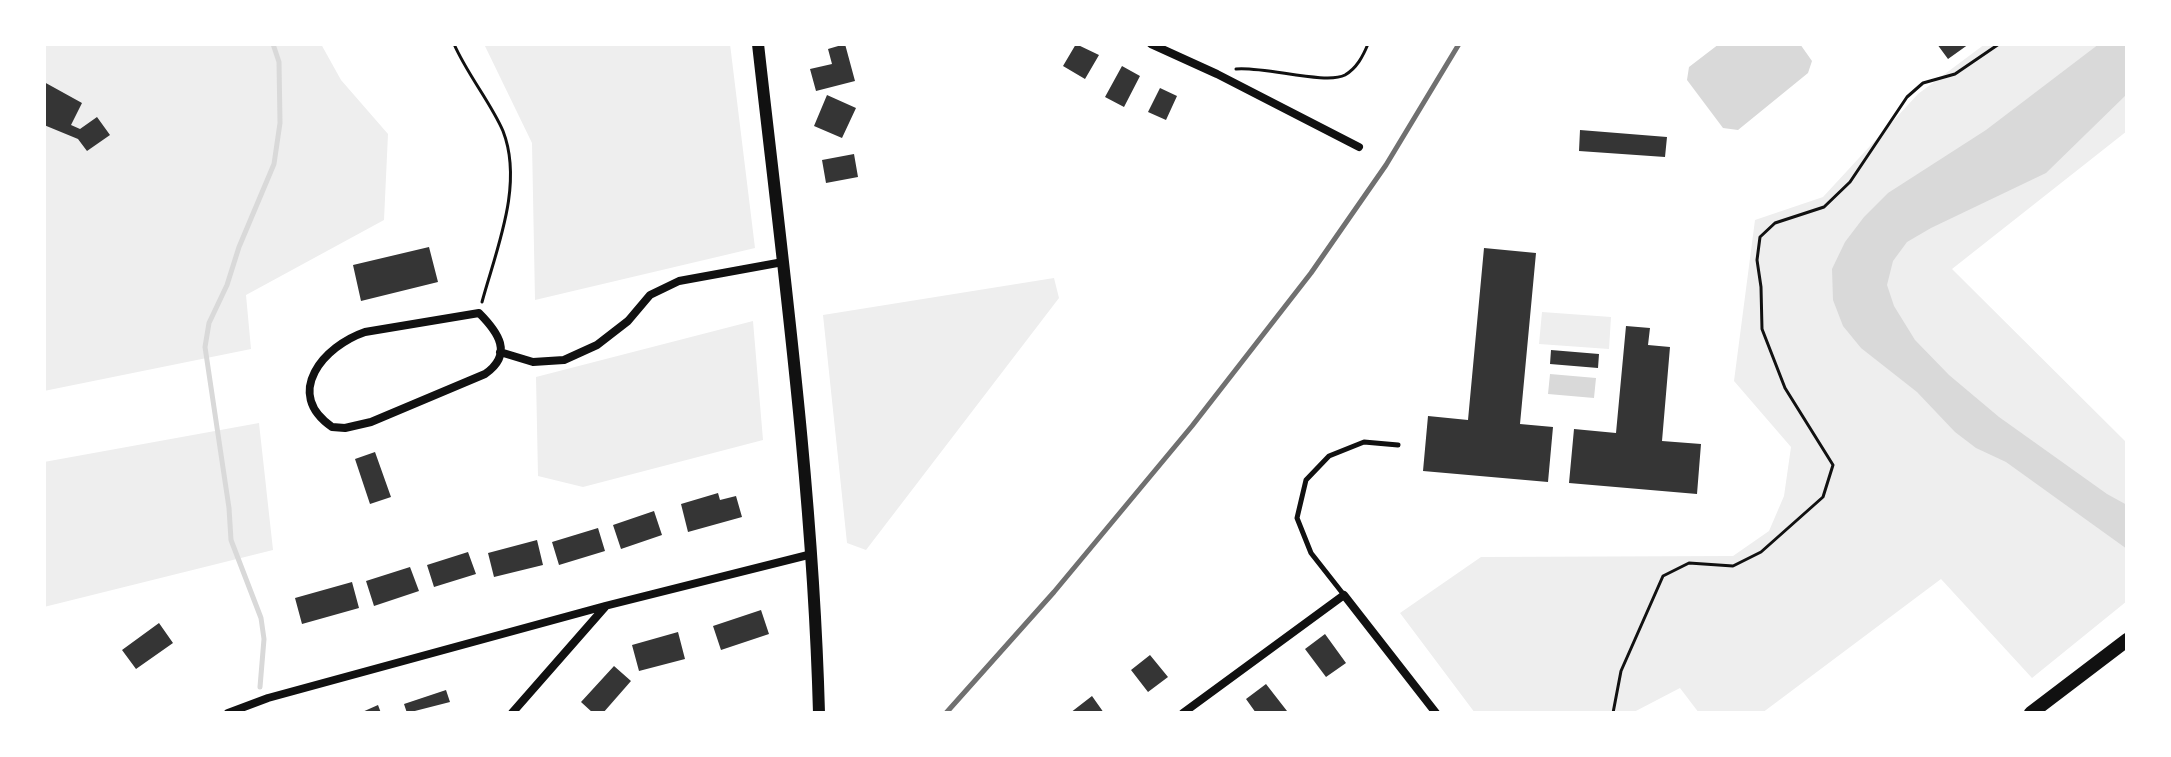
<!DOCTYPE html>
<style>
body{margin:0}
#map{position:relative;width:2171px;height:757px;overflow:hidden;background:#fff;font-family:Arial,sans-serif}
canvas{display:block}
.frame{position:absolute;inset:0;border:46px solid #fff;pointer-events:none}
</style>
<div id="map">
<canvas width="2171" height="757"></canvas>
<div class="frame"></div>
</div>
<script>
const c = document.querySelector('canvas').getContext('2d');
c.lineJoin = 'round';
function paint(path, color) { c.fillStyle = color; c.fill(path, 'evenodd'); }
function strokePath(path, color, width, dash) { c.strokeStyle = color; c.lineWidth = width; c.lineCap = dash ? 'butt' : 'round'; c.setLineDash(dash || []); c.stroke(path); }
paint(new Path2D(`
 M44 44H321L341 80 388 134 384 220 246 295 251 349 44 391Z
 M484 44H730L755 248 535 300 532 143Z
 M1985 44H2127V131L1952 269 2127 443V601L2032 678 1941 579 1762 713H1699L1680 688 1632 713H1475L1400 613 1481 557 1733 556 1769 531 1784 496 1791 447 1734 381 1755 220 1823 197 1918 94Z
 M1054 278 1059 298 866 550 847 543 823 315Z
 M1542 312 1611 317 1609 349 1539 344Z
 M753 321 763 440 583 487 538 476 536 377Z
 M259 423 273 550 44 607V462Z`), '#eee');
paint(new Path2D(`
 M1719 44H1800L1812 61 1808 73 1738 130 1723 128 1687 80 1689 67Z
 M2099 44H2127V94L2046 173 1931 228 1907 242 1893 261 1887 285 1894 306 1915 340 1949 375 1999 417 2107 494 2127 505V549L2006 462 1976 448 1955 432 1917 392 1861 348 1843 326 1833 300 1832 269 1845 242 1864 217 1888 193 1986 130Z
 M1550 374 1596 378 1594 398 1548 394Z`), '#d9d9d9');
strokePath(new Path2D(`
 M260 687 264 639 261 618 231 540 229 508 205 347 209 323 227 285 239 247 274 164 280 123 279 62 273 44`), '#d9d9d9', 5);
paint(new Path2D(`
 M845 44 855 81 816 91 810 69 832 64 828 49Z
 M1076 44 1099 55 1085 79 1063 66Z
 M1937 44H1969L1948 59Z
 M1122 66 1140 76 1124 107 1105 97Z
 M44 82 82 103 71 125 80 129 97 117 110 135 87 151 78 139 44 125Z
 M1160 88 1177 96 1166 120 1148 112Z
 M827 95 856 108 842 138 814 126Z
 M1580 130 1667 137 1665 157 1579 151Z
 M854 154 858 177 826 183 822 160Z
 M429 247 438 282 361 301 353 265Z
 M1484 248 1536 253 1520 424 1553 427 1548 482 1423 471 1428 416 1468 420Z
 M1626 326 1650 328 1648 345 1670 347 1662 441 1701 444 1697 494 1569 483 1574 429 1616 433Z
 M1551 350 1599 354 1598 368 1550 364Z
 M375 452 391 497 370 504 355 459Z
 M718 493 720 500 736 496 742 517 688 532 681 504Z
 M654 511 662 535 621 549 613 525Z
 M598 528 605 551 559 565 552 542Z
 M537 540 543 565 494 577 488 553Z
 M468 552 476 574 434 587 427 565Z
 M410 567 419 591 374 606 366 581Z
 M352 582 359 608 302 624 295 598Z
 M761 610 769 634 721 650 713 626Z
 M159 623 173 643 136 669 122 650Z
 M678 632 685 659 639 671 632 645Z
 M1325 634 1346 663 1326 677 1305 649Z
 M1150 655 1168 677 1148 692 1131 670Z
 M614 666 631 681 603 713H593L581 702Z
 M1266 684 1287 711 1283 713H1256L1246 699Z
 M446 690 450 702 407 713 404 704Z
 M1092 696 1104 713H1070Z
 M378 705 381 713H360Z`), '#353535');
strokePath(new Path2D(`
 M454 44C467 74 491 103 503 131 524 185 496 250 482 302
 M1236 69C1264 66 1326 85 1345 75 1357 68 1363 56 1368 44
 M1613 713 1621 671 1663 576 1689 563 1733 566 1761 552 1823 497 1833 465 1785 388 1762 329 1761 287 1757 260 1760 237 1775 223 1824 207 1850 182 1907 97 1923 83 1955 74 1999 44`), '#111', 3);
strokePath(new Path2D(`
 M1344 595 1311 553 1297 518 1306 480 1329 456 1364 442 1398 445`), '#111', 5);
strokePath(new Path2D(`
 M1151 44 1217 74 1359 147
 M479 313C498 332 514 354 485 374L371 422 345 428 332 427C283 393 324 346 365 332Z
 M500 352 533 362 564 360 597 345 628 321 650 295 679 281 783 262
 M228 713 268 698 605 606 812 554
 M512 713 605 607
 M1183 713 1344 595 1436 713`), '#111', 8);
strokePath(new Path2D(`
 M758 44C783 267 813 489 819 713`), '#111', 12);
strokePath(new Path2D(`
 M2031 713 2127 640`), '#111', 14);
strokePath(new Path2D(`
 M946 713 1054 592 1192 426 1311 273 1386 165 1459 44`), '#707070', 5);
</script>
